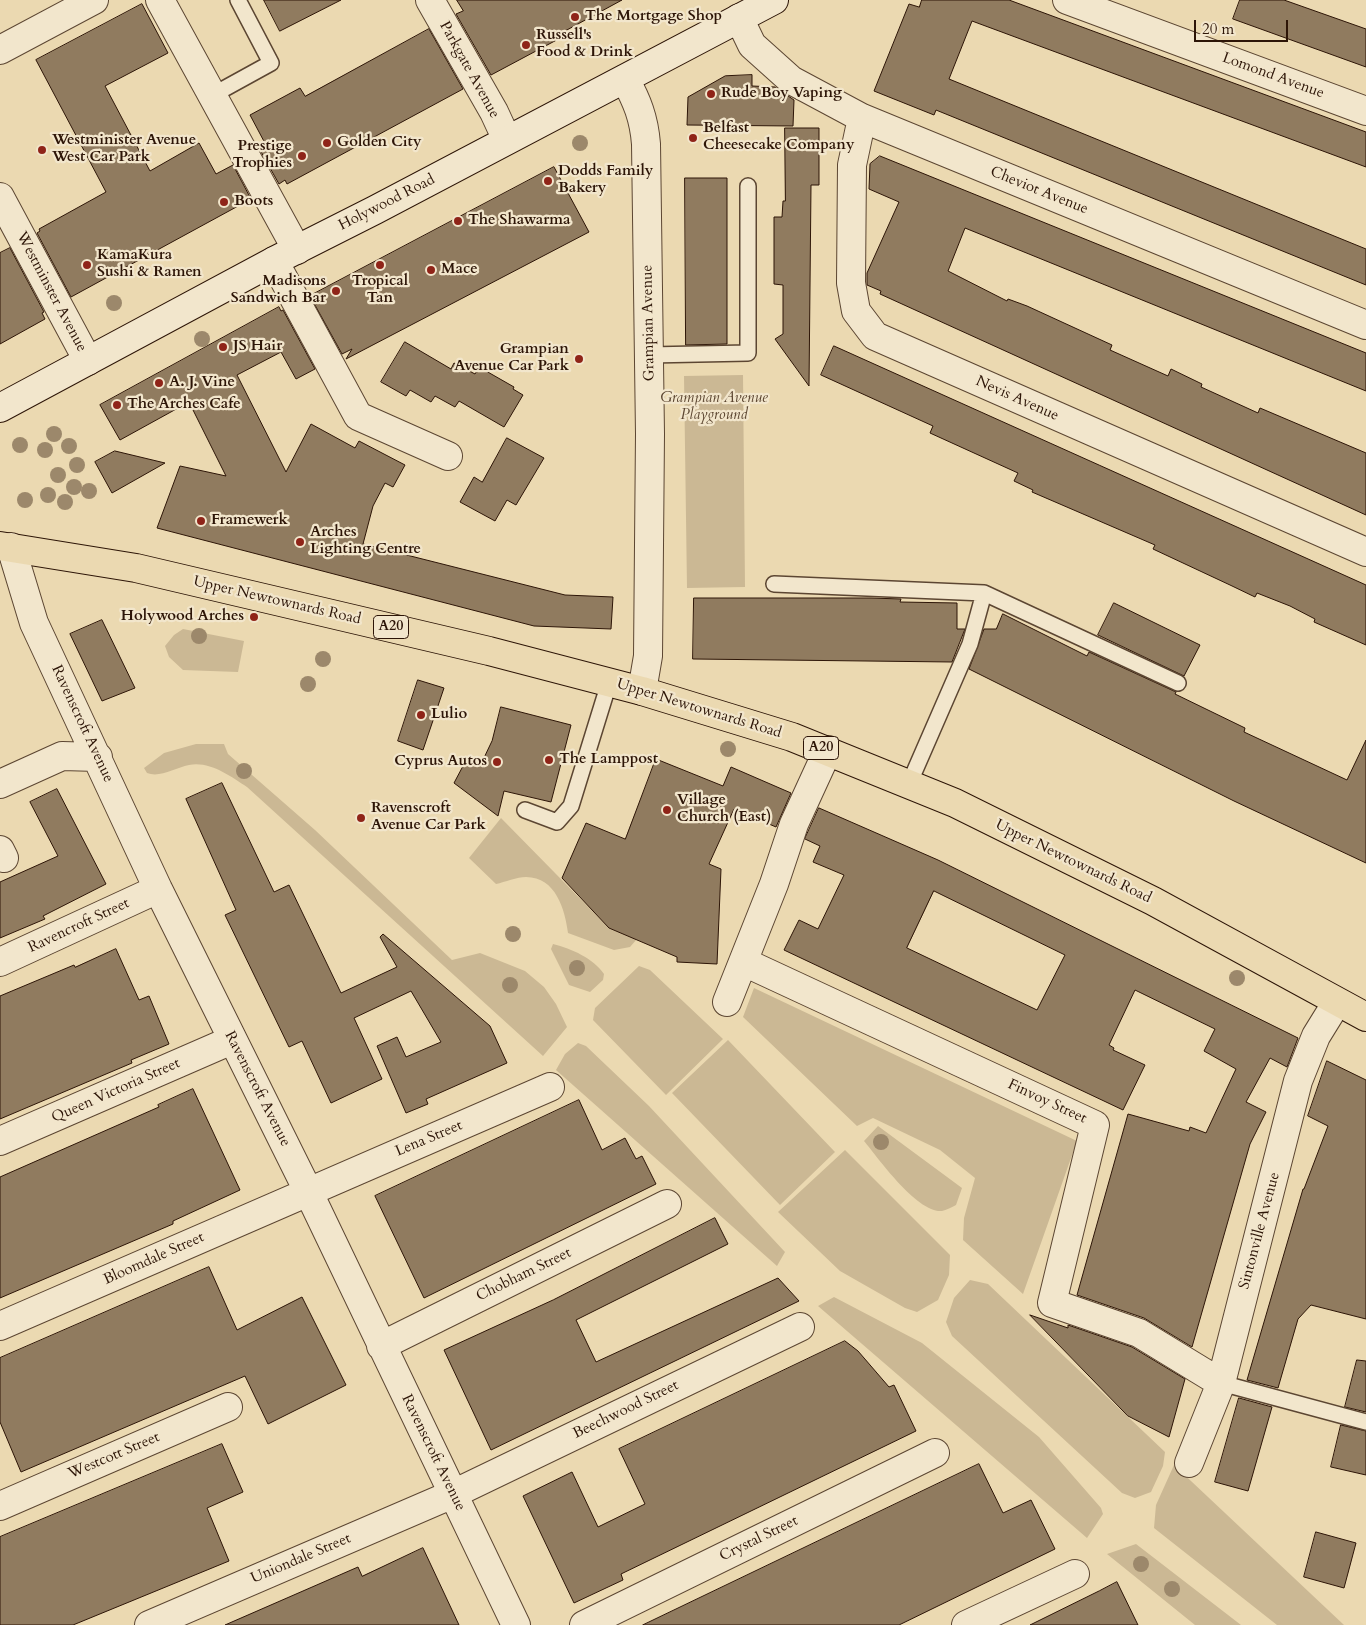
<!DOCTYPE html>
<style>
body{margin:0}
#map{position:relative;width:1366px;height:1625px;overflow:hidden;background:#ebd9b1;font-family:Cardo,serif}
canvas{display:block}
.scale{position:absolute;left:1194px;top:20px;width:94px;height:22px;box-sizing:border-box;border:2px solid #2d1507;border-top:0;padding-left:6px;font-size:15px;line-height:18px;white-space:nowrap;color:#2d1507;-webkit-text-stroke:4px #f2e6cc;paint-order:stroke}
</style>
<div id="map">
<canvas width="1366" height="1625"></canvas>
<div class="scale">20 m</div>
</div>
<script>
const c = document.querySelector('canvas').getContext('2d');
c.lineJoin = 'round';
function paint(path, color) { c.fillStyle = color; c.fill(path, 'evenodd'); }
function strokePath(path, color, width, dash) { c.strokeStyle = color; c.lineWidth = width; c.lineCap = dash ? 'butt' : 'round'; c.setLineDash(dash || []); c.stroke(path); }
function drawText(font, color, halo, rows, align = 'center') {
  c.font = font + ' Cardo,serif'; c.lineWidth = 4.5; c.setLineDash([]); c.textBaseline = 'middle'; c.strokeStyle = halo; c.fillStyle = color; for (const [text, x, y, turn = 0] of rows) {
    c.save(); c.translate(x, y); c.rotate((+turn || 0) * Math.PI / 180); c.textAlign = isNaN(turn) ? turn : align; if (halo) c.strokeText(text, 0, 0); c.fillText(text, 0, 0); c.restore();
  }
}
paint(new Path2D(`
 M743 375 745 587 687 588 684 376Z
 M183 629 244 641 238 672 183 670 169 657 165 646 174 635Z
 M196 744H224L228 754 315 830 452 960 480 953 525 971 544 987 556 1004 567 1027 543 1056 247 787C230 776 210 761 189 765 175 768 160 778 147 773L144 768 164 753Z
 M501 818 609 928 637 939 630 947 614 950 568 933C565 910 556 877 526 877 517 877 505 882 496 884L469 858Z
 M553 944C572 949 593 958 604 974L603 980 590 992 569 985 551 949Z
 M639 966 650 970 723 1039 666 1095 593 1020 595 1008Z
 M754 988 1077 1141 1023 1294 963 1240 964 1218 975 1178 940 1150 873 1118 857 1126 743 1017Z
 M728 1040 835 1152 780 1205 672 1093Z
 M578 1043 586 1046 649 1106 785 1252 777 1266 556 1070 565 1054Z
 M878 1126 962 1188 956 1205C952 1207 946 1210 942 1211 917 1213 879 1159 864 1141Z
 M845 1150 950 1255 949 1275 938 1300 917 1312 905 1308 840 1271 778 1212Z
 M970 1280 988 1284 1165 1452 1163 1466 1151 1492 1135 1498 1122 1493 952 1336 946 1322 954 1298Z
 M834 1297 922 1343 1039 1437 1101 1508 1103 1514 1087 1538 818 1306Z
 M1174 1465 1344 1625H1277L1154 1528 1156 1505Z
 M1136 1544 1241 1625H1195L1107 1554Z`), '#cbb894');
const building = new Path2D(`
 M264 0H341L280 31Z
 M457 0H622L565 31 566 35 491 75 456 14 463 11Z
 M922 0H1009L1366 132V167L972 21 949 79 1366 249V285L936 110 934 115 874 91 909 4 919 7Z
 M1240 0H1284L1366 29V67L1233 19Z
 M142 4 168 53 105 86 150 171 199 143 216 174 233 165 251 199 71 297 37 233 40 231 39 229 106 192 36 60Z
 M429 29 463 89 287 184 285 180 279 184 260 150 267 147 250 115 300 88 305 96Z
 M752 75V86L775 87 794 100 793 126 687 125 688 97 725 76Z
 M785 128H819V185H811L809 386 775 339 783 334V285L774 284V217H782L783 201H785Z
 M880 156 1366 353V391L965 228 948 271 1007 301 1008 299 1027 306 1112 345 1110 350 1168 376 1171 369 1202 384 1201 387 1258 413 1260 408 1366 453V515L880 294 881 291 867 285V273L899 202 869 189 870 164Z
 M554 167 589 232 346 359 352 349 342 354 310 296Z
 M685 178H727V344L686 345Z
 M10 248 44 312 42 313 45 319 0 344V253Z
 M279 307 281 311 283 310 315 369 296 379 281 352 237 375 286 472 311 424 355 448 359 441 405 465 393 487 385 483 373 506 363 544 565 595 613 597 611 629 534 626 157 528 180 466 226 476 189 402 120 440 100 405Z
 M405 342 451 369 454 363 475 374 479 367 514 387 513 389 523 395 504 427 459 401 455 407 435 396 431 402 410 390 406 396 381 382Z
 M834 346 1366 585V645L1314 622 1315 619 1290 606 1257 593 1255 597 1230 585 1153 549 1155 545 1032 492 1033 490 1014 481 1018 473 930 433 933 426 821 375Z
 M507 438 544 458 516 505 507 500 495 521 460 502 474 477 482 482Z
 M115 451 165 463 112 493 95 462Z
 M694 598H871L901 599 900 602 957 603V629H965L952 662 693 659Z
 M1114 603 1200 645 1184 676 1098 635Z
 M1003 614 1087 656 1089 652 1176 692 1175 694 1245 728 1244 732 1347 780 1366 740V863L1234 801 969 669 984 629H996Z
 M102 620 135 688 102 701 70 634Z
 M418 680 444 688 423 750 398 741Z
 M501 707 571 725 551 802 504 791 498 816 454 783 463 766 472 765 473 761 482 762 492 741Z
 M656 759 723 786 731 767 791 793 776 827 734 809 709 864 721 869 717 964 677 962V957L609 928 562 878 586 823 625 839Z
 M222 783 274 892 289 885 341 993 397 967 380 937 383 934 490 1026 507 1063 426 1099 428 1104 406 1113 377 1046 397 1037 406 1057 441 1042 411 991 354 1018 382 1079 331 1103 302 1041 289 1047 225 915 236 910 186 799Z
 M57 789 106 884 43 916 45 919 0 938V882L58 856 30 802Z
 M819 808 938 860 1298 1038 1287 1067 1270 1058 1246 1102 1266 1112 1250 1144 1192 1347 1144 1318 1077 1295 1128 1114 1189 1131 1190 1127 1206 1133 1236 1069 1204 1051 1215 1029 1135 990 1109 1045 1114 1048 1113 1050 1145 1065 1123 1110 784 950 799 920 818 929 844 875 813 862 820 846 805 839ZM934 891 1065 955 1037 1010 907 948Z
 M116 949 139 1000 149 996 169 1044 131 1060 132 1063 0 1119V996L74 965 75 967Z
 M1327 1061 1366 1080V1319L1311 1305 1298 1319 1278 1388 1247 1380 1303 1189H1304L1328 1126 1308 1116Z
 M193 1089 240 1190 173 1221V1224L0 1298V1177L159 1107 158 1105Z
 M579 1100 602 1150 625 1138 636 1159 642 1156 656 1184 424 1298 375 1196Z
 M715 1218 728 1244 576 1320 596 1362 778 1278 799 1301 491 1450 444 1350 553 1300Z
 M209 1267 237 1330 302 1297 346 1385 268 1424 245 1376 21 1472 0 1422V1358Z
 M1030 1315 1068 1328V1325L1132 1347 1185 1379 1169 1437 1128 1416Z
 M845 1341 858 1351 889 1387 894 1385 916 1431 621 1574 623 1580 574 1603 523 1496 572 1472 598 1527 645 1504 619 1449Z
 M1357 1360 1366 1361V1412L1345 1407Z
 M1239 1398 1272 1407 1248 1491 1215 1482Z
 M1341 1425 1366 1431V1475L1331 1467Z
 M222 1444 243 1492 207 1508 229 1561 73 1625H0V1537Z
 M979 1464 1003 1513 1031 1500 1055 1549 899 1625H643Z
 M1316 1532 1356 1543 1344 1588 1304 1577Z
 M423 1548 459 1625H225L358 1567 362 1576Z
 M1117 1582 1138 1625H1030L1099 1591Z`);
paint(building, '#907b5f');
strokePath(building, '#2d1507', 1);
const service = new Path2D(`
 M211 96 271 63 238 0
 M649 355 748 353V186
 M774 584 984 593 1178 683
 M909 784 970 644 984 593
 M525 810 557 822 571 806 609 683
 M1221 1383 1366 1422`);
const minor = new Path2D(`
 M160 0 297 250
 M430 0 494 112 507 140
 M1067 0 1366 111
 M739 18 752 45 791 80 862 118 1366 325
 M0 50 94 0
 M625 79C637 101 644 118 646 144L650 434 648 656 642 691
 M862 118 852 165 851 283 856 311 875 336 1366 552
 M0 197 88 361
 M274 261 358 416 448 456
 M11 547 34 623 158 889 308 1191 516 1625
 M0 784 62 756 98 757
 M0 850 4 858
 M0 962 158 889
 M744 962 1095 1125 1052 1303 1139 1333 1221 1383
 M727 1002 774 884 794 824 828 750
 M0 1141 232 1040
 M0 1326 550 1087
 M381 1346 667 1204
 M1189 1463 1221 1383 1298 1081 1316 1036 1337 1002
 M0 1506 228 1407
 M149 1625 453 1494 800 1327
 M584 1625 935 1453
 M966 1625 1075 1574`);
const secondary = new Path2D(`
 M0 408 274 261 375 210 774 0`);
const primary = new Path2D(`
 M0 546 136 568 489 651 642 691 792 737 955 803 1153 901 1366 1017`);
strokePath(service, '#5c4632', 18);
strokePath(minor, '#5c4632', 30);
strokePath(secondary, '#2d1507', 30);
strokePath(primary, '#2d1507', 30);
strokePath(service, '#f2e6cc', 15);
strokePath(minor, '#f2e6cc', 28);
strokePath(secondary, '#f2e6cc', 28);
strokePath(primary, '#ebd9b1', 28);
c.fillStyle = '#9c886b';
for (const [x, y] of [
 [580,143],
 [114,303],
 [202,339],
 [54,434],
 [20,445],
 [69,446],
 [45,450],
 [77,465],
 [58,475],
 [74,487],
 [89,491],
 [48,495],
 [25,500],
 [65,502],
 [199,636],
 [323,659],
 [308,684],
 [728,749],
 [244,771],
 [513,934],
 [577,968],
 [1237,978],
 [510,985],
 [881,1142],
 [1141,1564],
 [1172,1589]
]) { c.beginPath(); c.arc(x, y, 8, 0, 2 * Math.PI); c.fill(); }
for (const [x, y, r, color] of [
 [575,17,5,"#8f2418"],
 [526,45,5,"#8f2418"],
 [711,94,5,"#8f2418"],
 [693,138,5,"#8f2418"],
 [327,143,5,"#8f2418"],
 [42,150,5,"#8f2418"],
 [302,156,5,"#8f2418"],
 [548,181,5,"#8f2418"],
 [224,202,5,"#8f2418"],
 [458,221,5,"#8f2418"],
 [87,265,5,"#8f2418"],
 [380,265,5,"#8f2418"],
 [431,270,5,"#8f2418"],
 [336,291,5,"#8f2418"],
 [223,347,5,"#8f2418"],
 [579,359,5,"#8f2418"],
 [159,383,5,"#8f2418"],
 [117,405,5,"#8f2418"],
 [201,521,5,"#8f2418"],
 [300,542,5,"#8f2418"],
 [254,617,5,"#8f2418"],
 [421,715,5,"#8f2418"],
 [549,760,5,"#8f2418"],
 [497,762,5,"#8f2418"],
 [667,810,5,"#8f2418"],
 [361,818,5,"#8f2418"]
]) { const dot = new Path2D(); dot.arc(x, y, r, 0, 2 * Math.PI); c.fillStyle = color; c.fill(dot); strokePath(dot, '#f2e6cc', 2); }
for (const [x, y, w] of [
 [391,627,35],
 [821,748,35]
]) { const box = new Path2D(); box.roundRect(x - w / 2, y - 11.5, w, 23, 4); c.fillStyle = '#f2e6cc'; c.fill(box); strokePath(box, '#2d1507', 1); }
drawText('bold 14px', '#2d1507', null, [
 ["A20",391,627],
 ["A20",821,748]
]);
drawText('bold 15px', '#2d1507', '#f2e6cc', [
 ["The Mortgage Shop",585,17],
 ["Russell's",536,36],
 ["Food & Drink",536,53],
 ["Rude Boy Vaping",721,94],
 ["Belfast",703,129],
 ["Cheesecake Company",703,146],
 ["Westminister Avenue",52,141],
 ["West Car Park",52,158],
 ["Golden City",337,143],
 ["Prestige",292,147,"right"],
 ["Trophies",292,164,"right"],
 ["Dodds Family",558,172],
 ["Bakery",558,189],
 ["Boots",234,202],
 ["The Shawarma",468,221],
 ["KamaKura",97,256],
 ["Sushi & Ramen",97,273],
 ["Mace",441,270],
 ["Madisons",326,282,"right"],
 ["Sandwich Bar",326,299,"right"],
 ["Tropical",380,282,"center"],
 ["Tan",380,299,"center"],
 ["JS Hair",233,347],
 ["Grampian",569,350,"right"],
 ["Avenue Car Park",569,367,"right"],
 ["A. J. Vine",169,383],
 ["The Arches Cafe",127,405],
 ["Framewerk",211,521],
 ["Arches",310,533],
 ["Lighting Centre",310,550],
 ["Holywood Arches",244,617,"right"],
 ["Lulio",431,715],
 ["The Lamppost",559,760],
 ["Cyprus Autos",487,762,"right"],
 ["Village",677,801],
 ["Church (East)",677,818],
 ["Ravenscroft",371,809],
 ["Avenue Car Park",371,826]
], 'left');
drawText('15px', '#2d1507', '#f2e6cc', [
 ["Parkgate Avenue",469,70,61],
 ["Lomond Avenue",1273,76,20],
 ["Cheviot Avenue",1039,191,22],
 ["Holywood Road",387,203,-27],
 ["Westminster Avenue",51,292,62],
 ["Grampian Avenue",649,323,-91],
 ["Nevis Avenue",1017,399,24],
 ["Upper Newtownards Road",277,601,13],
 ["Upper Newtownards Road",699,709,17],
 ["Ravenscroft Avenue",82,724,65],
 ["Upper Newtownards Road",1073,862,26],
 ["Ravencroft Street",79,926,-25],
 ["Ravenscroft Avenue",257,1089,63],
 ["Queen Victoria Street",116,1091,-24],
 ["Finvoy Street",1047,1102,25],
 ["Lena Street",429,1139,-23],
 ["Sintonville Avenue",1260,1231,-75],
 ["Bloomdale Street",154,1259,-24],
 ["Chobham Street",524,1275,-26],
 ["Beechwood Street",626,1410,-26],
 ["Ravenscroft Avenue",433,1453,64],
 ["Westcott Street",114,1456,-23],
 ["Crystal Street",759,1539,-26],
 ["Uniondale Street",301,1559,-23]
]);
drawText('italic 15px', '#5c4631', '#f2e6cc', [
 ["Grampian Avenue",714,399],
 ["Playground",714,416]
]);
</script>
